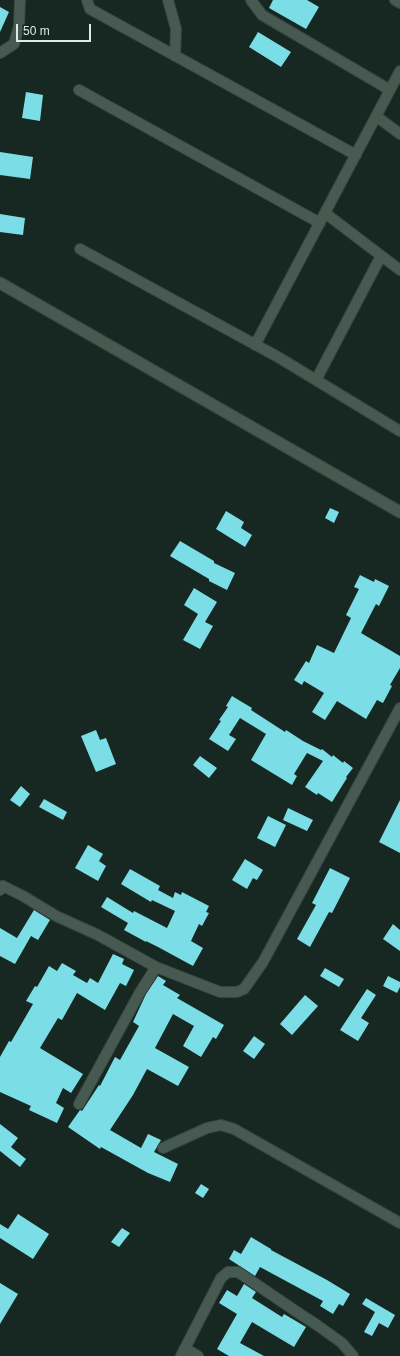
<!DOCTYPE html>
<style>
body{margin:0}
#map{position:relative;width:400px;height:1356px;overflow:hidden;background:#162821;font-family:Helvetica,sans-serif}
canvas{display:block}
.scale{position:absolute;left:16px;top:24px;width:75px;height:18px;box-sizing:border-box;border:2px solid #dee9e4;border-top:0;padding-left:5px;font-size:12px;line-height:14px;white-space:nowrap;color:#dee9e4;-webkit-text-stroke:3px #162821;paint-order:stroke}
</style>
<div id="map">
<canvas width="400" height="1356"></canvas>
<div class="scale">50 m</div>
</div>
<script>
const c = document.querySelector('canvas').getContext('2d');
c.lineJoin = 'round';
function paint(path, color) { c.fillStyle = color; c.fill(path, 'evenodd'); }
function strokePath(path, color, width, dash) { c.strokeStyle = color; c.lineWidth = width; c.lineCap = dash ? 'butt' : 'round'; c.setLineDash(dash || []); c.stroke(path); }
paint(new Path2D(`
 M273 0H307L319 7 306 29 269 8Z
 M0 7 9 12 0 32Z
 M258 32 291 52 281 67 249 47Z
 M26 92 43 95 40 121 22 118Z
 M0 152 33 157 30 179 0 175Z
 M0 214 25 218 23 235 0 232Z
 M330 508 339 512 334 523 325 518Z
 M226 511 244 522 241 528 252 535 245 547 216 529Z
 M180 541 214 561V563L235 573 227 590 209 581V579L170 556Z
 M360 575 374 582 375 579 389 586 379 606 376 604 361 633 400 656V668L390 685 392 686 383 703 377 700 366 719 337 701 325 720 312 712 324 693 304 681 302 685 294 680 306 661 309 663 317 645 334 653 351 618 346 615 359 589 354 587Z
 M194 588 217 602 205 622 213 626 200 649 183 640 198 614 184 605Z
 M232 696 252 708 251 710 285 732 286 730 303 741 321 750 322 749 332 757 333 755 343 763 344 761 353 768 346 777 347 778 332 802 318 793 317 795 305 787 323 761 307 753 294 774 297 776 292 785 251 760 266 734 240 718 229 735 236 739 228 751 209 739 221 721 219 720 228 707 226 706Z
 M96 730 100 740 106 738 116 764 96 772 81 736Z
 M200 756 217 768 209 778 193 765Z
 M21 786 30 794 20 807 10 800Z
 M44 799 67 812 63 820 39 807Z
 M400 800V853L379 842Z
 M288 808 313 820 307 831 283 820Z
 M268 816 286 825 275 847 257 838Z
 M88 845 103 854 99 861 106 866 98 881 75 868Z
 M245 859 263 870 257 880 253 878 247 889 232 880Z
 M330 868 350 878 332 913 329 912 310 947 297 939 316 905 312 903Z
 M130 869 160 886 158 890 173 898 175 892 181 895 182 892 209 906 206 912 209 913 202 926 199 924 191 941 203 948 193 966 158 947 146 941V942L124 930 128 923 101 907 107 897 133 913 134 911 167 928 175 911 152 900 151 902 121 884Z
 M34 910 50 920 38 940 31 936 15 964 0 956V928L17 938Z
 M393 924 400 930V951L383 939Z
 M113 954 124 959 122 964 134 970 126 986 120 983 105 1010 77 993 62 1020 58 1018 40 1048 83 1074 71 1093 63 1088 56 1103 64 1108 57 1123 29 1110 31 1106 0 1092V1057L9 1041 11 1042 33 1004 26 1001 35 986 37 987 49 966 57 971 62 963 76 971 73 975 87 983 90 978 98 983Z
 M325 968 344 979 339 987 320 976Z
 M158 976 166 981 163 985 180 995 177 998 224 1025 216 1039 213 1037 201 1057 183 1046 194 1026 173 1014 155 1048 189 1067 178 1086 147 1069 133 1095 110 1130 141 1148 148 1134 161 1140 154 1152 178 1164 170 1182 148 1173 101 1147 100 1149 68 1127 80 1110 82 1111 99 1085 100 1086 115 1057 120 1060 139 1026 133 1022 146 994Z
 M388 976 400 982V987L397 993 383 986Z
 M367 989 376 995 361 1018 369 1023 358 1041 340 1030Z
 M305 995 318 1006 292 1035 280 1024Z
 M254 1036 265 1044 254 1059 243 1051Z
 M0 1124 18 1138 11 1147 26 1159 20 1167 0 1151Z
 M201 1184 209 1189 203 1198 195 1193Z
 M18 1214 49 1234 33 1259 0 1238V1224L8 1229Z
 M122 1228 130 1233 119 1247 111 1242Z
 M251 1237 271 1249V1250L327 1280 350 1294 343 1306 339 1304 333 1314 320 1306 323 1301 260 1267 255 1276 229 1259 234 1250 241 1254Z
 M0 1283 18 1294 0 1324Z
 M244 1284 256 1292 252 1298 282 1317 284 1314 306 1327 294 1347 252 1322 240 1343 264 1356H229L217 1349 237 1314 219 1303 227 1290 237 1296Z
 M366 1298 395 1315 388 1328 379 1323 372 1336 364 1332 375 1312 362 1304Z`), '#7bdee6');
const minor = new Path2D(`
 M87 0 90 9 356 155
 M168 0 176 29 175 56
 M251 0 262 15 390 90
 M395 0 400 3
 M0 53 14 44 19 26 20 0
 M79 90 320 223
 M376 116 400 134
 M325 213 400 270
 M80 249 278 357 400 431
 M255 345 400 71
 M316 380 381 256
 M0 890 3 886 23 896 56 916 98 935 156 967 220 992H237L244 989 263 962 400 708
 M79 1104 139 994 156 967
 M163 1148 207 1128 221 1125 234 1129 400 1223
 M185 1348 198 1356
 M181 1356 221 1278 228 1272H238L300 1314 317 1325 342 1343 353 1356`);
const tertiary = new Path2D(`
 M0 283 400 512`);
strokePath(minor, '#37453f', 12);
strokePath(tertiary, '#37453f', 13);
strokePath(minor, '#475a52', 10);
strokePath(tertiary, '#475a52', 11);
</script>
